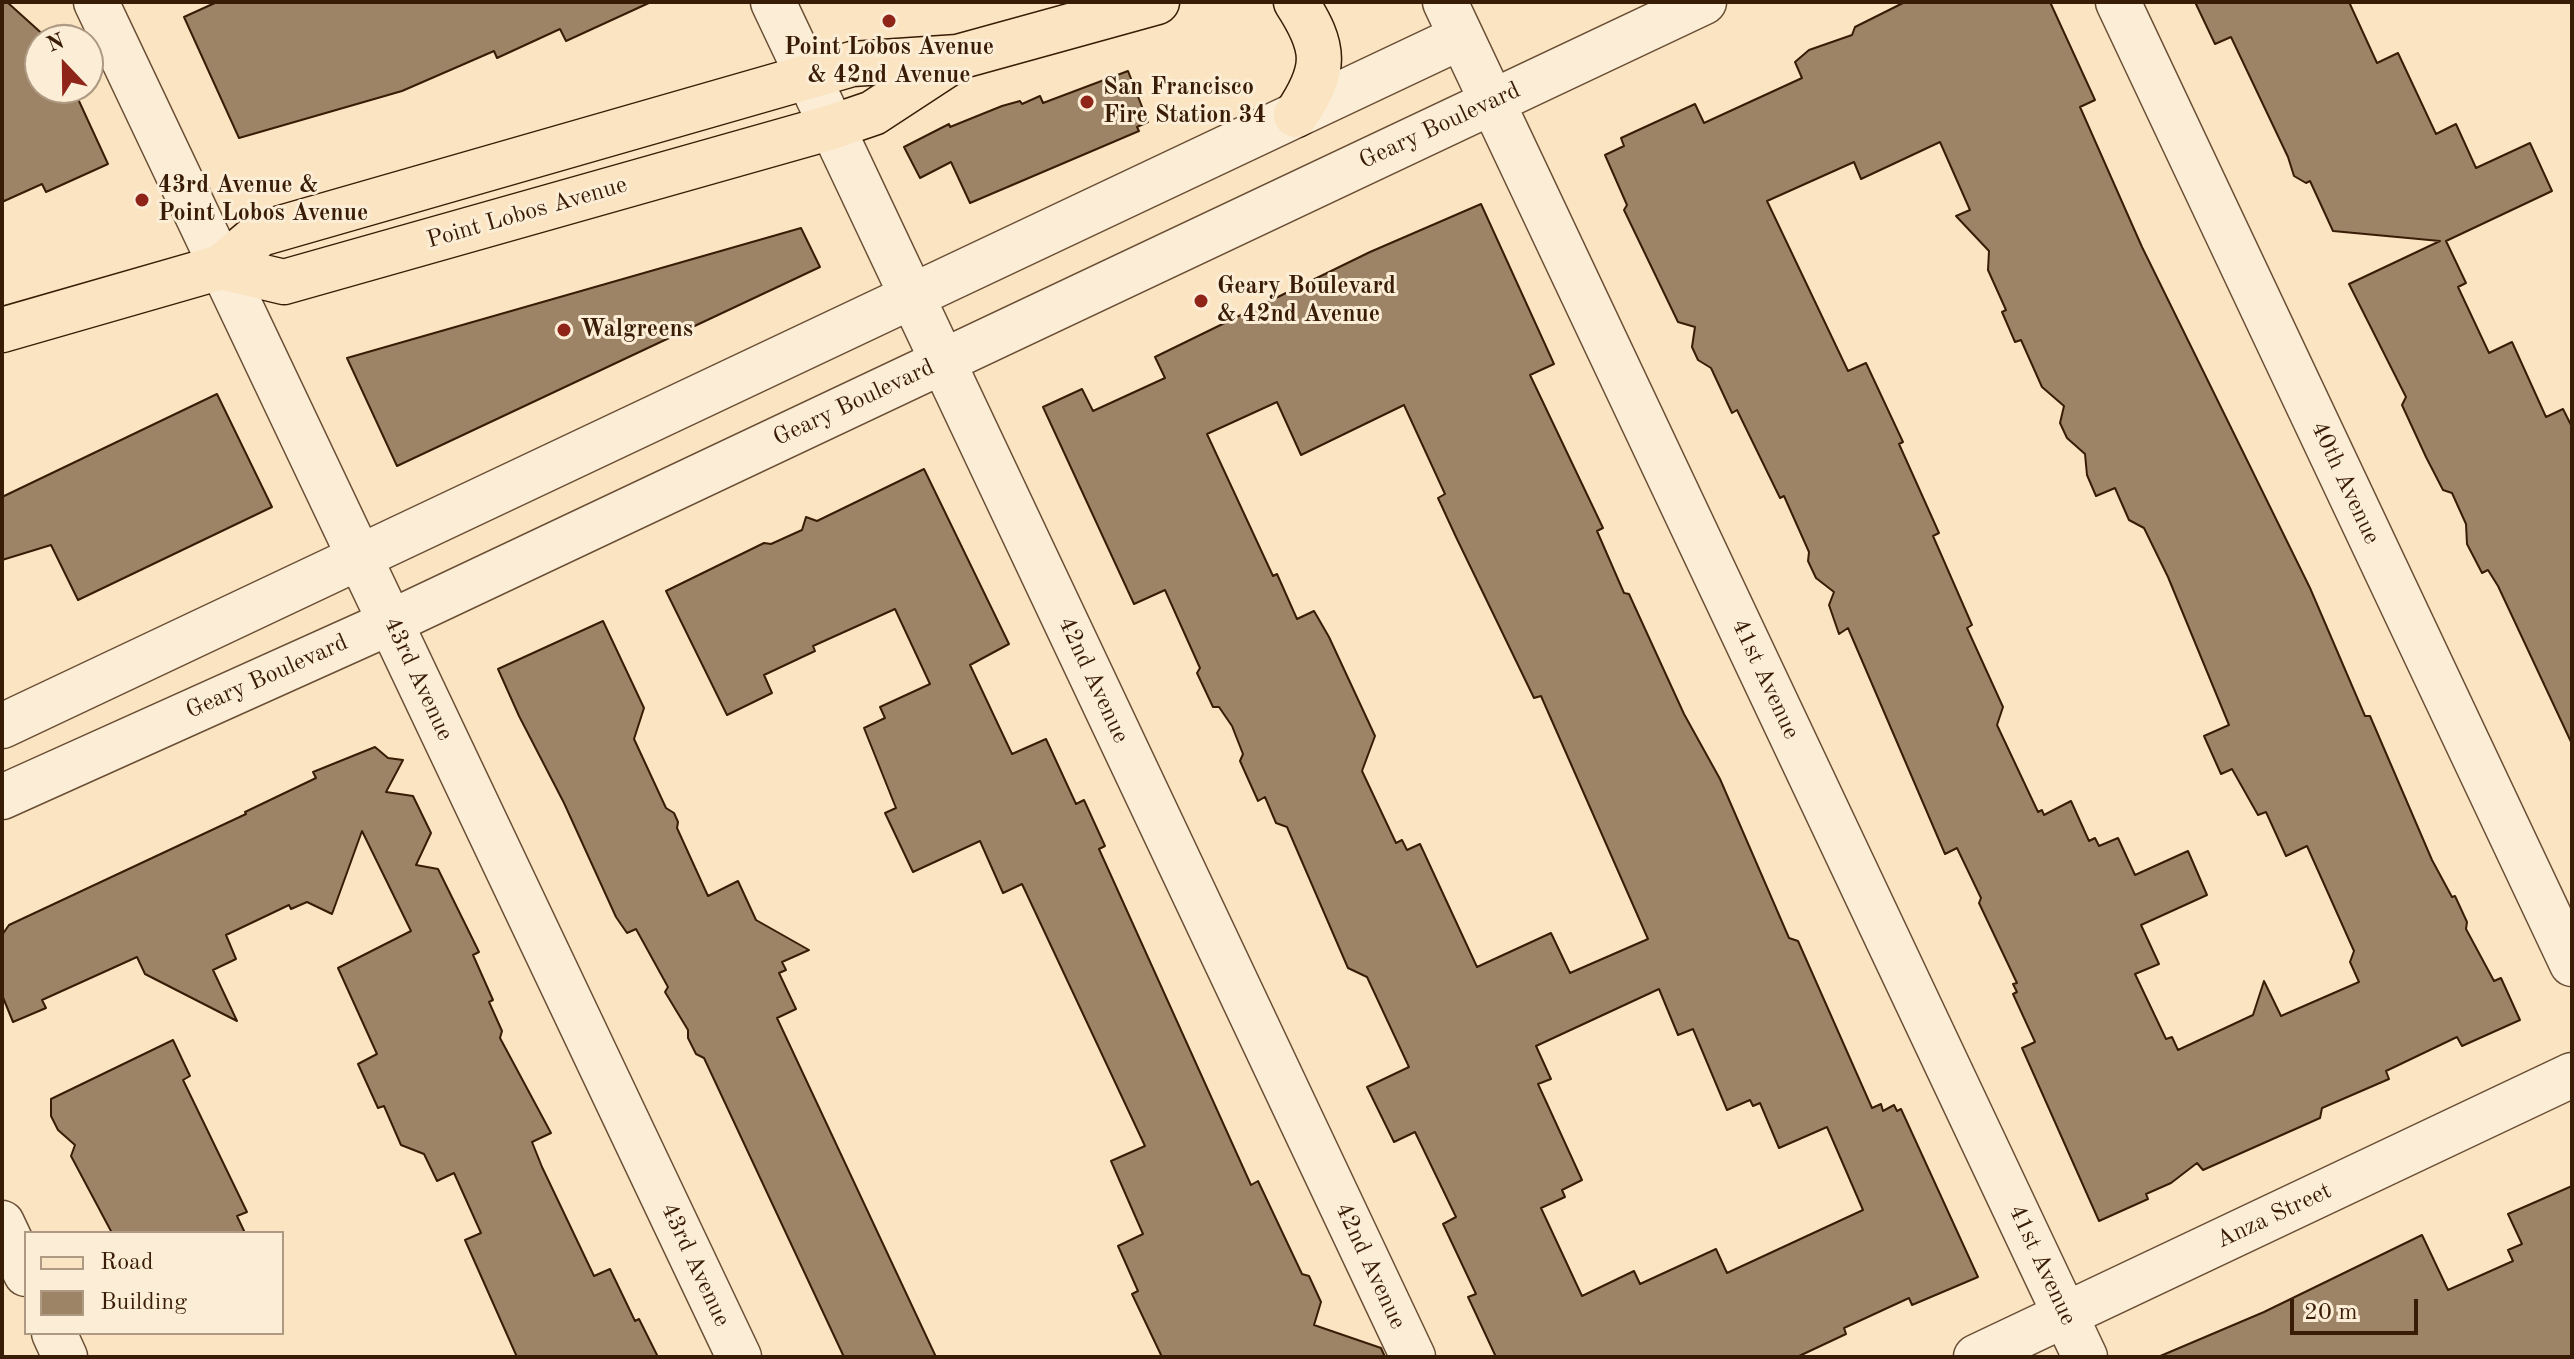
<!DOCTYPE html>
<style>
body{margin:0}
#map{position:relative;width:2574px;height:1359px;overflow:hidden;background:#fae4c2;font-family:"Old Standard TT",serif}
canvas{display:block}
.frame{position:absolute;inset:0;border:4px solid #391c05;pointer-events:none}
.legend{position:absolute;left:24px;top:1231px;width:260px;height:104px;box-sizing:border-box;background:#fcedd7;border:2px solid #ae9983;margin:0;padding:10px 14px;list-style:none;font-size:24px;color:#391c05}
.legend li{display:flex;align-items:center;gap:16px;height:40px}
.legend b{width:40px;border:2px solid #ae9983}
.north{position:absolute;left:24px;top:24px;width:80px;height:80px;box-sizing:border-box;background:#fcedd7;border:2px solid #ae9983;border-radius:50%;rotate:338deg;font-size:22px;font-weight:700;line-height:32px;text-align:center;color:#391c05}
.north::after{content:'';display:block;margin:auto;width:28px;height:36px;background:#8f2418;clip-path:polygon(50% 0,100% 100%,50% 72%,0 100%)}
.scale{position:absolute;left:2290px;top:1299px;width:128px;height:36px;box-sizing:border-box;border:4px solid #391c05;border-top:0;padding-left:10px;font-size:24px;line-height:28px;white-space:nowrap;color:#391c05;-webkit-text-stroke:6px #fcedd7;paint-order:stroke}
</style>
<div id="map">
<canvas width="2574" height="1359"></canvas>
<div class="frame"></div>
<ul class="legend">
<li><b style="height:10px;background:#fae4c2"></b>Road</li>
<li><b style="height:22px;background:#9d8467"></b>Building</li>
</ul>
<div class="north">N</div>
<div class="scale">20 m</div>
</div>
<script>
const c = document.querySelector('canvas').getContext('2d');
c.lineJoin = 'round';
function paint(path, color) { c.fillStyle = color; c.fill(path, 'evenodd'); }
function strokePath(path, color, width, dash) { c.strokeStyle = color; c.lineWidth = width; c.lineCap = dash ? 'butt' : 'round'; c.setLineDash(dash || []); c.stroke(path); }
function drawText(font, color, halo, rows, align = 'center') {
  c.font = font + ' "Old Standard TT",serif'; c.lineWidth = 6; c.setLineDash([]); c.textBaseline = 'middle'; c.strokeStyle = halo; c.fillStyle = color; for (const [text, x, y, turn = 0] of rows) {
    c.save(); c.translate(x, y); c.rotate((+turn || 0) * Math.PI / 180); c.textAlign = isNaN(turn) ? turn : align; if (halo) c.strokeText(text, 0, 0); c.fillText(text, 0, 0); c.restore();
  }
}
const building = new Path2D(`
 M2 2H7L48 39 40 40V88H73L108 164 46 192 42 184 2 202Z
 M217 2H651L566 41 560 29 497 58 494 51 402 91 239 138 184 17Z
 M1905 2H2050L2095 100 2080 107 2142 247 2310 588 2365 716H2370L2432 860 2452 897 2455 896 2467 922 2466 929 2494 981 2501 978 2520 1020 2462 1046 2457 1037 2386 1071 2389 1079 2322 1108 2320 1118 2203 1170 2197 1163 2171 1183 2146 1194 2148 1199 2099 1221 2022 1048 2035 1042 2013 994 2017 992 2013 984 2017 983 1979 903 1981 898 1957 848 1945 854 1848 628 1839 634 1829 605 1834 592 1816 578 1808 561 1809 552 1784 496 1780 498 1737 410 1732 413 1711 368 1698 360 1692 347 1695 327 1678 322 1624 210 1627 205 1605 155 1624 146 1621 138 1695 104 1704 123 1802 78 1795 62 1809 50 1852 35 1855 27ZM1940 142 1970 210 1956 216 1989 251 1988 270 2006 310 2002 312 2015 342 2021 340 2042 387 2064 406 2060 423 2067 438 2085 454 2087 475 2096 496 2115 488 2129 520 2144 528 2168 577 2229 725 2204 736 2221 774 2232 769 2258 815 2266 812 2286 856 2307 846 2354 951 2350 962 2359 982 2281 1016 2264 981 2253 1015 2178 1050 2172 1037 2166 1039 2135 974 2159 964 2141 925 2207 895 2188 851 2135 875 2118 838 2099 846 2095 838 2089 841 2071 801 2044 815 2042 810 2038 812 1997 725 2003 707 1967 628 1972 625 1933 536 1939 533 1899 444 1903 442 1866 363 1848 371 1767 201 1854 162 1861 179Z
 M2195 2H2349L2377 63 2398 53 2436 134 2456 124 2476 168 2530 143 2552 191 2446 241 2466 283 2458 287 2489 353 2512 342 2546 417 2563 409 2572 427V744L2498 586 2488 570 2482 573 2467 544 2466 524 2452 493 2443 490 2426 457 2402 405 2406 397 2349 284 2440 241 2333 231 2310 181 2306 183 2294 176 2288 157 2231 37 2215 44Z
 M1128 71 1148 122 1137 127 1139 131 970 203 951 162 920 178 904 147 949 124 950 127 1002 106 1020 101 1022 104 1040 96 1043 103Z
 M1481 204 1554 364 1530 375 1603 528 1597 531 1624 593 1629 594 1684 714 1720 779 1789 938 1798 941 1872 1108 1881 1104 1883 1111 1894 1105 1897 1111 1901 1109 1978 1277 1912 1305 1909 1298 1844 1328 1846 1334 1797 1357H1496L1468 1297 1476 1294 1443 1224 1456 1217 1415 1132 1394 1142 1367 1087 1409 1067 1367 977 1348 968 1287 827 1276 823 1265 797 1258 801 1240 761 1243 754 1232 726 1219 707H1213L1197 673 1200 668 1165 590 1134 604 1043 407 1082 389 1093 411 1165 378 1155 357 1370 252ZM1277 402 1301 455 1404 405 1445 494 1438 498 1456 537 1534 698 1541 696 1648 939 1570 973 1551 933 1477 967 1420 844 1407 850 1402 840 1396 843 1362 771 1375 736 1329 637 1314 611 1297 619 1277 574 1273 576 1207 434ZM1659 989 1678 1035 1693 1029 1727 1110 1750 1100 1753 1106 1760 1103 1779 1148 1827 1127 1863 1210 1727 1273 1716 1249 1640 1284 1634 1271 1582 1296 1541 1208 1565 1197 1562 1190 1582 1180 1538 1084 1551 1079 1536 1046Z
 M801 228 820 267 397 466 347 358Z
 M217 394 272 507 78 600 51 545 2 560V497Z
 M924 469 1009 644 970 665 1012 754 1046 739 1076 804 1084 800 1105 846 1099 849 1251 1185 1258 1181 1302 1274 1309 1276 1321 1302 1314 1325 1381 1348 1385 1357H1162L1132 1294 1138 1291 1118 1246 1143 1234 1111 1161 1145 1146 1022 884 1003 893 980 841 913 872 885 813 896 808 864 728 885 718 880 707 930 684 895 609 813 646 815 651 764 675 772 693 727 715 666 591 764 543 771 544 802 530 806 517 817 521Z
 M603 621 644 708 634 739 666 808 674 813 678 822 677 828 708 896 738 881 756 920 809 950 782 962 786 970 779 973 796 1009 777 1018 936 1357H844L704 1058 696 1054 688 1038V1030L665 992 668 987 636 929 627 933 616 917 564 803 519 716 498 669Z
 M375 747 388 758 403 760 386 792 413 796 431 833 416 865 438 869 479 952 473 955 493 1000 489 1002 502 1031 500 1038 551 1133 532 1142 542 1167 594 1276 610 1269 635 1321 639 1319 658 1357H517L465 1240 481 1233 454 1173 437 1181 424 1154 401 1145 384 1106 378 1108 358 1064 377 1054 338 968 411 931 362 831 332 914 307 902 291 909 289 905 226 935 236 959 213 970 237 1021 145 974 137 957 42 1000 46 1008 13 1022 2 995V935L9 925 246 814 245 812 316 778 313 772Z
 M173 1040 190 1076 183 1080 247 1212 237 1216 245 1233H112L71 1156 75 1145 58 1130 51 1116V1099Z
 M2572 1186V1357H2158L2264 1312 2422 1235 2448 1290 2513 1261 2508 1250 2522 1244 2508 1214Z`);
paint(building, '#9d8467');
strokePath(building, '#391c05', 2);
const minor = new Path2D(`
 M96 2 739 1357
 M773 2 1413 1357
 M1445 2 2085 1357
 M2118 2 2572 964
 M2 726 1461 37
 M2 797 391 622 1704 2
 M2 1223 26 1274
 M54 1333 65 1357
 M1976 1357 2572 1075`);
const major = new Path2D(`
 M1296 2C1326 48 1327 69 1296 115
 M221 267 284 282 832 127 873 113 957 58
 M2 330 221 267 260 234 852 64 958 57 1157 2`);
strokePath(minor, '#694e34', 47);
strokePath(major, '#391c05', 47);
strokePath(minor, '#fcedd7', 44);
strokePath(major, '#fae4c2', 44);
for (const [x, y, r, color] of [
 [889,21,8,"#8f2418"],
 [1087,102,8,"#8f2418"],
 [142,200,8,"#8f2418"],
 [1201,301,8,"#8f2418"],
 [564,330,8,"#8f2418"]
]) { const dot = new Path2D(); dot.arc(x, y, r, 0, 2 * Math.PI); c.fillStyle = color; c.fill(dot); strokePath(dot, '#fcedd7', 3); }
drawText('bold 24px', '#391c05', '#fcedd7', [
 ["Point Lobos Avenue",889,48,"center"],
 ["& 42nd Avenue",889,76,"center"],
 ["San Francisco",1103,88],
 ["Fire Station 34",1103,116],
 ["43rd Avenue &",158,186],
 ["Point Lobos Avenue",158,214],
 ["Geary Boulevard",1217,287],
 ["& 42nd Avenue",1217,315],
 ["Walgreens",580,330]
], 'left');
drawText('24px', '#391c05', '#fcedd7', [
 ["Geary Boulevard",1440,126,-25],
 ["Point Lobos Avenue",527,213,-16],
 ["Geary Boulevard",854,403,-25],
 ["40th Avenue",2345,483,65],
 ["Geary Boulevard",267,677,-24],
 ["43rd Avenue",418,679,65],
 ["41st Avenue",1765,679,65],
 ["42nd Avenue",1093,680,65],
 ["Anza Street",2274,1216,-25],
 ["43rd Avenue",695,1265,65],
 ["41st Avenue",2042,1265,65],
 ["42nd Avenue",1370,1266,65]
]);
</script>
